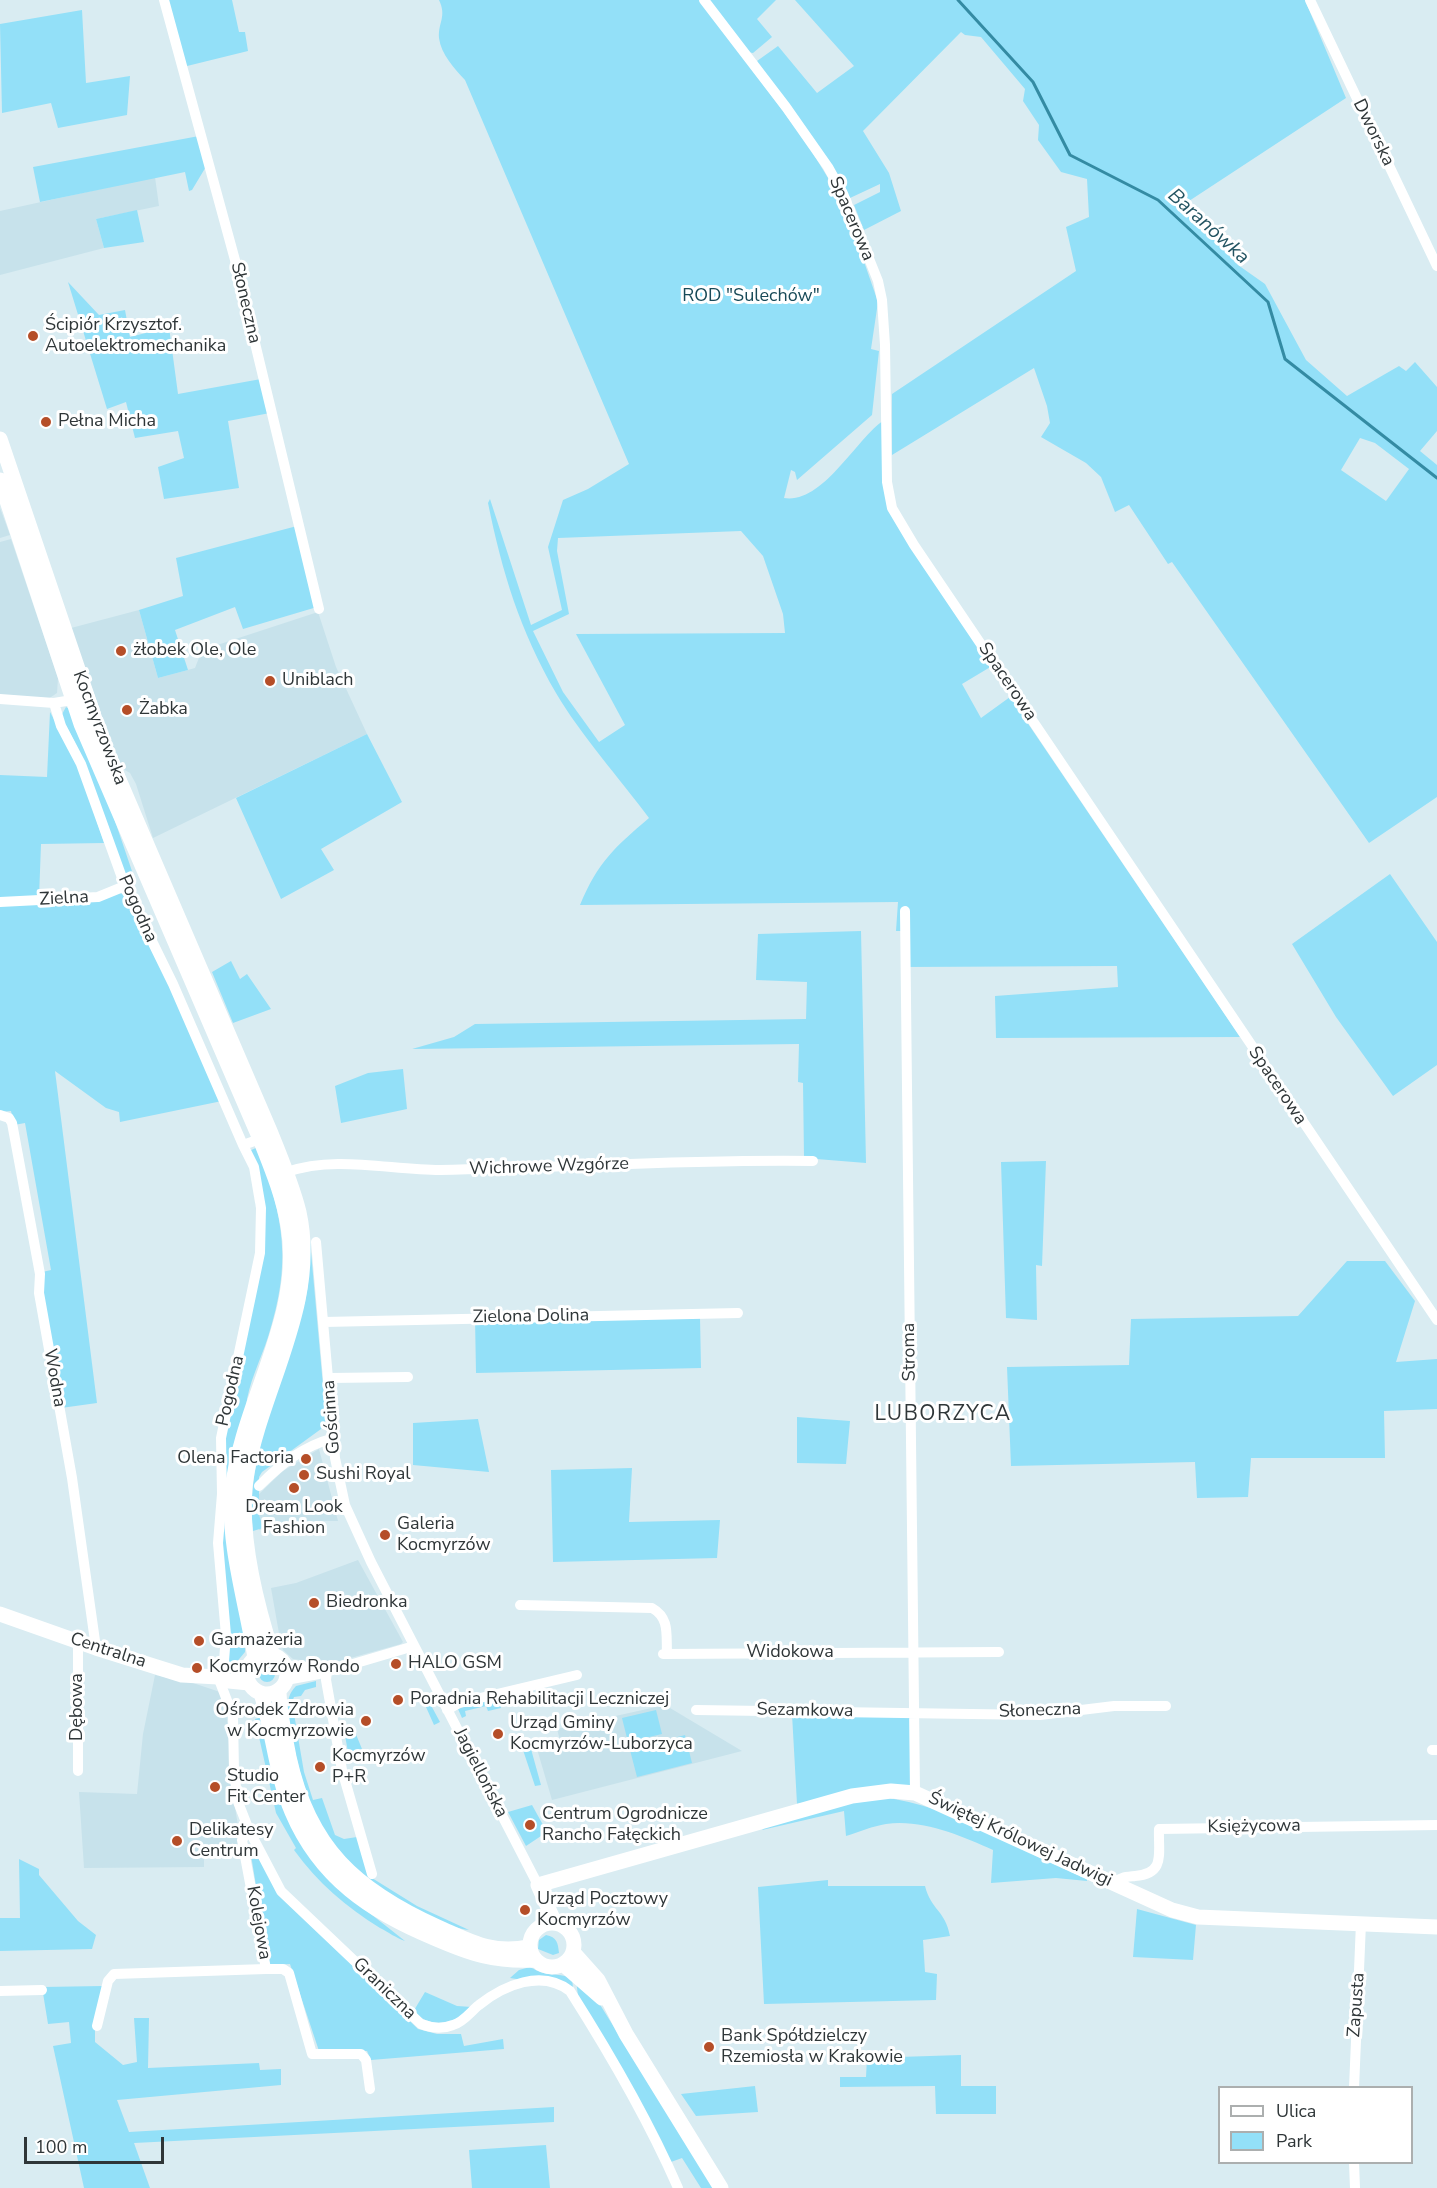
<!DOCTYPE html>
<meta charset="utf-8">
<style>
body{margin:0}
#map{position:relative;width:1437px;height:2188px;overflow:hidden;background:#d9ecf2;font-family:"Nunito Sans",sans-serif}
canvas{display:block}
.legend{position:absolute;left:1218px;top:2086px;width:195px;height:78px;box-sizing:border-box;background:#fff;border:2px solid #acafaf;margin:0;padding:8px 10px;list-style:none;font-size:18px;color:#2f3638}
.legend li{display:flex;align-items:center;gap:12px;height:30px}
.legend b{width:30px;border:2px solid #acafaf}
.scale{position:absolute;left:24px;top:2137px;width:140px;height:27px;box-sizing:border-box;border:3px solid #2f3638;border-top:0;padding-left:8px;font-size:18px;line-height:21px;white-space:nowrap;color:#2f3638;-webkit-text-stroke:4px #fff;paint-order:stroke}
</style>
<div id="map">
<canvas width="1437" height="2188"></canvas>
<ul class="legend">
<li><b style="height:8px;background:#fff"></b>Ulica</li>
<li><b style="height:16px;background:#93e0f8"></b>Park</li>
</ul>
<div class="scale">100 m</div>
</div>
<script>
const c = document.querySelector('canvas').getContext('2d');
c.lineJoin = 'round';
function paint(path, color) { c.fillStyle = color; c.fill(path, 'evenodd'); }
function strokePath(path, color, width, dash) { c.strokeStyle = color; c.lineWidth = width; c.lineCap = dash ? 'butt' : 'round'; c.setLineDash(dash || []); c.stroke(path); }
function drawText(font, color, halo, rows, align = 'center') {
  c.font = font + ' "Nunito Sans",sans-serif'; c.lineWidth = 6; c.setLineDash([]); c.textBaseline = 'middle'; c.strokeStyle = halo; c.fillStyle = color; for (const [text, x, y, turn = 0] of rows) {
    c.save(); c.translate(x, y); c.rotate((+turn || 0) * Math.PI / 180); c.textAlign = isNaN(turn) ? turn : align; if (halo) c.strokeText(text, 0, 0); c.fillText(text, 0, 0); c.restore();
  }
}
paint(new Path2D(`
 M155 177 159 206 96 219 104 248 0 275V211Z
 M0 508 10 535 0 538Z
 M11 539 58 678 57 693 48 699 0 696V542Z
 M139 610 158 678 195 668 202 650 318 612 336 667 367 734 153 838 136 784 130 773 123 769 110 740 71 628Z
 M319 1449 338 1521H307L259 1530 257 1496 283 1471Z
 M358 1560 403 1642 401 1644 329 1664 293 1659 283 1650 280 1639 271 1588 296 1583Z
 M155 1675 193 1683 220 1692 226 1710 234 1801 243 1857 204 1859V1867L84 1868 79 1792 137 1794 143 1734Z
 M665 1705 742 1751 552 1800 537 1749 561 1744 557 1729Z`), '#c7e2eb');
paint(new Path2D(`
 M166 0H232L239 32H245L248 51 183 67Z
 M439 0H700L806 142 844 204 878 302 871 349 879 351 872 415 797 480 795 472 791 470 784 498C823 504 855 440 884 420L887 507 992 666 962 684 981 718 1010 697 1240 1037 996 1038 995 996 1118 987 1117 966 904 967V931H896L898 902 580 905C598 862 614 848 649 818 620 779 580 734 556 693 520 631 502 572 488 503L490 499 531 625 562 610 548 547 563 500 588 489 629 464 465 80C454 68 441 54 439 38 438 22 447 17 439 0ZM741 531 763 556 783 614 785 633 576 634 625 725 599 742 563 692 533 631 569 614 557 551 558 538Z
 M709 0H776L757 19 772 37 753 53 747 52Z
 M795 0H1305L1346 98 1189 201C1204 214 1224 228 1222 248L1238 265 1265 284 1306 360 1347 396 1399 366 1406 371 1415 362 1437 387V431L1420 451 1437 465V797L1369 843 1172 562 1168 564 1129 505 1115 512 1101 477 1086 463 1041 437 1050 423 1047 406 1034 368 892 455V394L1076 271 1066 227 1089 217 1087 179 1061 172 1038 140 1039 125 1023 101 1025 89 981 37 965 35 961 32 863 131 889 173 901 211 864 230 854 205 880 192V184L850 198 759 66 757 61 778 46 817 93 854 66ZM1360 438 1375 443 1409 469 1386 501 1341 470Z
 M82 10 86 83 130 76 127 115 58 128 51 103 2 113 0 24Z
 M199 136 207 165 192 190 189 191 185 172 40 202 33 167Z
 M137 210 144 242 104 248 96 219Z
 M68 282 99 315 125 310 130 337 169 327 178 394 261 379 270 413 228 421 239 488 164 499 158 467 184 458 178 431 135 438 126 402 107 409Z
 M297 526 317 607 243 629 235 607 175 630 188 670 158 678 139 610 183 596 176 558Z
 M66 707 70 709 114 818 135 880H125C106 825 90 767 61 716Z
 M50 712 78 764 104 843 41 844 39 898 0 900V775L47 777Z
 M367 734 402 802 321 849 334 870 281 899 236 798Z
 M1390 874 1437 942V1065L1393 1096 1336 1017 1292 944Z
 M120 893 125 895 138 926 171 984 222 1101 120 1122 119 1112 106 1108 55 1071 97 1403 61 1408 38 1273 51 1270 25 1123 14 1125 11 1111 0 1112V906Z
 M861 931 866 1163 804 1158 803 1083 798 1082 799 1044 412 1049 454 1037 475 1024 806 1019 807 982 756 980 758 934Z
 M231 961 240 979 247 974 271 1009 233 1023 212 972Z
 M403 1069 407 1109 341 1123 335 1086 368 1073Z
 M258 1147C284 1220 292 1262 268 1337 261 1359 248 1384 246 1407 241 1488 249 1571 245 1652L235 1664 224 1666 220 1544 223 1438 262 1254 249 1151Z
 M1046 1161 1042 1266 1036 1265 1037 1320 1006 1318 1001 1162Z
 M310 1241 326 1419 321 1429 262 1472 259 1477V1515L263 1528 253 1531C244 1452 286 1380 304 1305 310 1284 309 1263 310 1241Z
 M1347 1261H1385L1415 1301 1396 1362 1437 1359V1409L1384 1411 1385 1458H1251L1248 1497 1197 1498 1195 1462 1011 1466 1007 1367 1129 1365 1131 1319 1298 1316Z
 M700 1317 701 1368 476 1373 475 1318Z
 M797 1417 850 1421 846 1464 797 1463Z
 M478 1419 489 1472 413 1465V1423Z
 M632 1468 629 1522 720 1520 717 1558 553 1562 551 1470Z
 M259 1674a8 8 0 1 1 16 0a8 8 0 1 1-16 0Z
 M316 1681V1687L305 1690 301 1696 294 1697 292 1702 304 1772 313 1800 322 1798 335 1835 344 1839 357 1837 372 1878 417 1906 469 1930C450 1928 426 1915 410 1906 335 1864 308 1820 292 1737 289 1719 282 1700 296 1686Z
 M512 1692 514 1697 500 1701 501 1708 488 1711 486 1706 465 1711 466 1716 462 1718 458 1709Z
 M426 1696 440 1722 434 1725 422 1698Z
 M656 1710 662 1734 628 1742 622 1718Z
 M792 1714 910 1716 911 1788 797 1804Z
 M262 1717 329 1881 405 1941C396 1938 388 1932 380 1928 346 1907 318 1883 294 1850L296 1848 276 1813 255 1719Z
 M353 1727 362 1749 346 1756 348 1764 341 1754 348 1752 344 1730Z
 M685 1735 692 1763 637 1777 630 1750Z
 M528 1746 531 1749 541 1785 535 1786 522 1747Z
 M882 1797C954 1807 1022 1847 1087 1878V1881L1056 1878 991 1883 993 1850C961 1836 923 1819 886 1824 873 1826 859 1832 846 1836L844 1811 762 1830 767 1825 844 1803Z
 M532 1805 547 1832 526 1846 508 1812Z
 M254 1845 279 1892 418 2029 437 2034H461L464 2046 503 2039 504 2049 371 2060 367 2051H319L290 1964 269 1965 250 1849Z
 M19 1859 39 1869V1875L78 1921 96 1935 92 1949 0 1951V1918H20Z
 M828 1880V1886H925C931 1910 945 1910 950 1936L923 1940 925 1972 937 1974 936 2000 764 2004 758 1887Z
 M1137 1909 1196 1925 1193 1960 1133 1957Z
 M546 1935C557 1937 558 1943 559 1953L553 1955 538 1949 539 1940Z
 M530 1967C549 1978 555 1972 572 1978L573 1988 510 1978 519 1970Z
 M576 1979 594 1995 714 2188H701L682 2158 671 2162 578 1996Z
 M103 1986 95 2024V2042L123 2065 137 2062 134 2018H149L148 2068 259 2063 260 2070 281 2069V2085L117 2100 129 2132 554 2107V2122L134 2143 150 2188H84L53 2046 71 2043 69 2022 48 2024 42 1987Z
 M425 1992 457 2006 472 2007C455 2025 432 2029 413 2012Z
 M961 2055V2086H996V2114H936L935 2086 840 2087V2077H866L867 2058Z
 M755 2086 758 2112 696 2116 681 2094Z
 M546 2145 550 2188H472L469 2150Z`), '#93e0f8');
strokePath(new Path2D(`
 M958 0 1033 82 1070 155 1158 200 1268 302 1285 359 1437 478`), '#348ba3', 3);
strokePath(new Path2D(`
 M164 0 235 260 319 609
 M704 0 786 107 828 167 844 196 878 281 882 300 885 345 887 482 892 508 914 545 1437 1320
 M1310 0 1437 266
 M0 699 54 703 72 700
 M54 703 61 726 81 764 125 886 173 984 243 1145
 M0 902 98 897 125 886
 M905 911 915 1793
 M0 1115 9 1118 12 1123 40 1274 39 1293 72 1478 96 1648
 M260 1139 243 1145 254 1167 261 1208 260 1253 221 1438 222 1494 218 1543 226 1635 224 1661 218 1677 233 1716 234 1772 238 1802 249 1830 281 1891 421 2024C431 2028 443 2029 453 2025 464 2022 471 2011 479 2005 504 1985 542 1969 570 1991 610 2054 648 2119 678 2188
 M287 1172C335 1155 390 1170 440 1170 564 1168 688 1159 813 1161
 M316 1242 335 1458 345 1505 371 1562 538 1885
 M324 1322 738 1313
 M330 1378 408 1377
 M259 1486C281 1464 303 1446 334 1438
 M520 1605 652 1608C670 1618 666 1635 667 1653
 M78 1642V1771
 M663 1654 999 1652
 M285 1667H321L327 1670
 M327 1670 326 1680 342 1770 372 1874
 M286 1680 319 1674 414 1646
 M447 1710 459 1703 577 1675
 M696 1710 1040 1715 1114 1706H1166
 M1432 1750H1437
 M249 1830 242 1840 266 1969H283L289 1973 312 2054H361L366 2060 370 2089
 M1113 1883C1120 1877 1126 1877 1135 1876 1166 1874 1158 1853 1159 1829L1437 1825
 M0 1991 42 1990
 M97 2026 108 1981 114 1974 266 1969
 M1354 2088 1361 1923
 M1354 2162 1355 2188`), '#fff', 10);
strokePath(new Path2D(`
 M0 439 102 740 270 1131C281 1158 292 1184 299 1212 319 1304 262 1386 247 1473 237 1528 256 1603 273 1656
 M0 480 81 724 260 1139C271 1167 283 1195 288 1226 304 1317 241 1402 232 1491 227 1543 247 1606 255 1658
 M0 1614 96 1648 182 1675 218 1677 229 1681 249 1683
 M247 1674a20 20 0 1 1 40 0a20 20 0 1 1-40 0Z
 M279 1690C279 1712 285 1735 289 1757 309 1848 356 1890 438 1927 472 1942 491 1954 529 1947
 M261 1693C273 1732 276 1775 292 1812 320 1878 371 1912 434 1938 471 1954 494 1962 535 1960
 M538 1885 852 1796 891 1791 915 1793 1172 1910 1198 1917 1437 1927
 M538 1885 555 1923
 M530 1945a22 22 0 1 1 44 0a22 22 0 1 1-44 0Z
 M573 1952 598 1980 626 2034 721 2188
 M563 1964 602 1998`), '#fff', 15);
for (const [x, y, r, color] of [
 [33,336,6,"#b54e28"],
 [46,422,6,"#b54e28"],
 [121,651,6,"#b54e28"],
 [270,681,6,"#b54e28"],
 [127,710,6,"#b54e28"],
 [306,1459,6,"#b54e28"],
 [304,1475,6,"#b54e28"],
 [294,1488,6,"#b54e28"],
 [385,1535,6,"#b54e28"],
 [314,1603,6,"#b54e28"],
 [199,1641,6,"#b54e28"],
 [396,1664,6,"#b54e28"],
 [197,1668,6,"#b54e28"],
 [398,1700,6,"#b54e28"],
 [366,1721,6,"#b54e28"],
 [498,1734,6,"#b54e28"],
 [320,1767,6,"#b54e28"],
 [215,1787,6,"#b54e28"],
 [530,1825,6,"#b54e28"],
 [177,1841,6,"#b54e28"],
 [525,1910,6,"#b54e28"],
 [709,2047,6,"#b54e28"]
]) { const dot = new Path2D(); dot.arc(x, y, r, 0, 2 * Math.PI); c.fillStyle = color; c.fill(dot); strokePath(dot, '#fff', 2); }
drawText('18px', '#2f3638', '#fff', [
 ["Dworska",1373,133,64],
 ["Spacerowa",851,219,67],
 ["Słoneczna",245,303,77],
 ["Spacerowa",1007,682,56],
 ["Kocmyrzowska",99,728,69],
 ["Zielna",64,899,-3],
 ["Pogodna",137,909,66],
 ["Spacerowa",1277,1086,56],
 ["Wichrowe Wzgórze",549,1167,-2],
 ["Zielona Dolina",531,1317,-1],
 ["Stroma",910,1352,-91],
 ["Wodna",54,1378,80],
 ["Pogodna",231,1391,-77],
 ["Gościnna",332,1417,-94],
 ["Centralna",108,1651,18],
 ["Widokowa",790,1653],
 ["Dębowa",78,1707,-90],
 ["Sezamkowa",805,1711,1],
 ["Słoneczna",1040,1711,-2],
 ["Jagiellońska",480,1773,63],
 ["Księżycowa",1254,1827,-1],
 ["Świętej Królowej Jadwigi",1020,1840,25],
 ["Kolejowa",258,1923,80],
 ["Graniczna",384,1989,44],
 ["Zapusta",1357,2005,-86]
]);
drawText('18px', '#184a58', '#fff', [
 ["ROD \"Sulechów\"",751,297]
]);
drawText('18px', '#2f3638', '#fff', [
 ["Ścipiór Krzysztof.",45,326],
 ["Autoelektromechanika",45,347],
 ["Pełna Micha",58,422],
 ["żłobek Ole, Ole",133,651],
 ["Uniblach",282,681],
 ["Żabka",139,710],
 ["Olena Factoria",294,1459,"right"],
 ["Sushi Royal",316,1475],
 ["Dream Look",294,1508,"center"],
 ["Fashion",294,1529,"center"],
 ["Galeria",397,1525],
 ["Kocmyrzów",397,1546],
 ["Biedronka",326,1603],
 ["Garmażeria",211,1641],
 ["HALO GSM",408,1664],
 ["Kocmyrzów Rondo",209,1668],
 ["Poradnia Rehabilitacji Leczniczej",410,1700],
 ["Ośrodek Zdrowia",354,1711,"right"],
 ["w Kocmyrzowie",354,1732,"right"],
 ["Urząd Gminy",510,1724],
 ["Kocmyrzów-Luborzyca",510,1745],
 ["Kocmyrzów",332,1757],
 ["P+R",332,1778],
 ["Studio",227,1777],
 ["Fit Center",227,1798],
 ["Centrum Ogrodnicze",542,1815],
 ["Rancho Fałęckich",542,1836],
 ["Delikatesy",189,1831],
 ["Centrum",189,1852],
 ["Urząd Pocztowy",537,1900],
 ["Kocmyrzów",537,1921],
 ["Bank Spółdzielczy",721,2037],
 ["Rzemiosła w Krakowie",721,2058]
], 'left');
drawText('italic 20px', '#235462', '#fff', [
 ["Baranówka",1208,227,42]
]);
c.letterSpacing = '1.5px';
drawText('21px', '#2f3638', '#fff', [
 ["LUBORZYCA",943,1415]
]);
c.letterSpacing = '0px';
</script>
